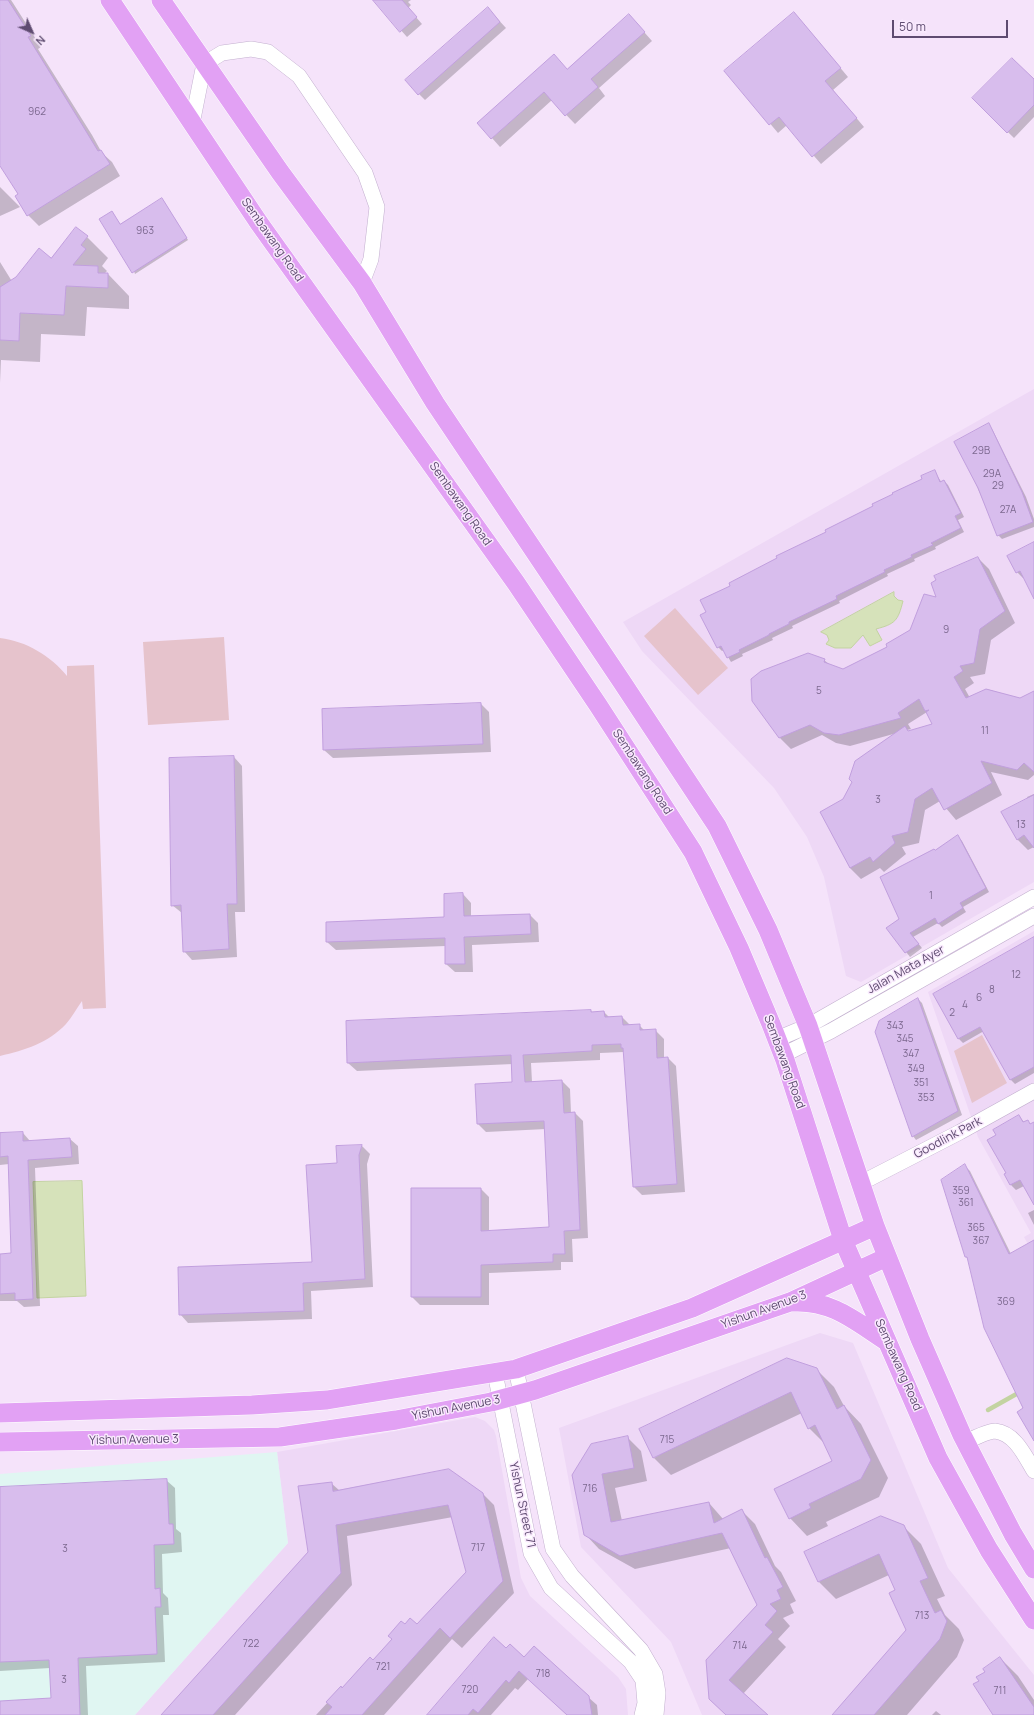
<!DOCTYPE html>
<style>
body{margin:0}
#map{position:relative;width:1034px;height:1715px;overflow:hidden;background:#f5e3fa;font-family:Manrope,sans-serif}
canvas{display:block}
.north{position:absolute;left:12px;top:12px;width:40px;height:40px;-webkit-text-stroke:3px #f9e9fd;paint-order:stroke;rotate:135deg;font-size:11px;font-weight:700;line-height:16px;text-align:center;color:#5e4b70}
.north::after{content:'';display:block;margin:auto;width:14px;height:18px;background:#5e4b70;clip-path:polygon(50% 0,100% 100%,50% 72%,0 100%)}
.scale{position:absolute;left:892px;top:20px;width:116px;height:18px;box-sizing:border-box;border:2px solid #5e4b70;border-top:0;padding-left:5px;font-size:12px;line-height:14px;white-space:nowrap;color:#5e4b70;-webkit-text-stroke:3px #f9e9fd;paint-order:stroke}
</style>
<div id="map">
<canvas width="1034" height="1715"></canvas>
<div class="north">N</div>
<div class="scale">50 m</div>
</div>
<script>
const c = document.querySelector('canvas').getContext('2d');
c.lineJoin = 'round';
function paint(path, color) { c.fillStyle = color; c.fill(path, 'evenodd'); }
function strokePath(path, color, width, dash) { c.strokeStyle = color; c.lineWidth = width; c.lineCap = dash ? 'butt' : 'round'; c.setLineDash(dash || []); c.stroke(path); }
function drawText(font, color, halo, rows, align = 'center') {
  c.font = font + ' Manrope,sans-serif'; c.lineWidth = 3; c.setLineDash([]); c.textBaseline = 'middle'; c.strokeStyle = halo; c.fillStyle = color; for (const [text, x, y, turn = 0] of rows) {
    c.save(); c.translate(x, y); c.rotate((+turn || 0) * Math.PI / 180); c.textAlign = isNaN(turn) ? turn : align; if (halo) c.strokeText(text, 0, 0); c.fillText(text, 0, 0); c.restore();
  }
}
paint(new Path2D(`
 M1034 389V882L861 982 846 976 824 877 807 837 774 788 642 651 623 622Z
 M1034 931V1255L1024 1237 1031 1233 978 1137 928 992Z
 M820 1333 853 1343 948 1568 1034 1675V1715H702L671 1642 581 1547 559 1428Z
 M475 1417 485 1421 494 1430 496 1436 521 1578 530 1596 618 1677 626 1689 628 1715H135L288 1543 277 1452Z`), '#eed8f6');
paint(new Path2D(`
 M277 1452 288 1543 135 1715H0V1474Z`), '#e0f6f2');
paint(new Path2D(`
 M675 608 728 668 698 695 644 636Z
 M224 637 229 720 148 725 143 642Z
 M0 638C26 641 51 656 67 676V666L94 665 106 1008 83 1009 82 1001C77 1008 72 1017 66 1024 48 1043 25 1050 0 1056Z
 M982 1035 1007 1083 972 1103 954 1051Z`), '#e6c3cc');
const water = new Path2D(`
 M894 592V596L898 600 903 601C898 621 895 624 876 629L882 640 870 646 863 635 851 648H835L826 644 829 640 827 635 821 632Z
 M82 1181 86 1296 37 1298 33 1182Z`);
paint(water, '#d6e2ba');
strokePath(water, '#c3d3a1', 1);
paint(new Path2D(`
 M0 0H11L13 3 41 47 38 49 92 135 102 153 112 162 120 176 39 226 28 215 20 197 0 164Z
 M374 0H411L408 2 411 5 408 8 422 24 407 37Z
 M494 15 506 28 425 100 419 94Z
 M802 22 848 77 833 90 864 127 821 164 787 125 778 133 726 71Z
 M637 24 652 41 599 88 605 96 575 124 552 100 500 147 492 138 568 70Z
 M1034 81V117L1014 138 973 98Z
 M0 187 20 207 0 216Z
 M163 200 188 240 135 274 112 212 121 225Z
 M87 237 108 258 102 266 107 271 104 274H108L129 296V309L87 307 85 336 41 334 40 362 1 360 0 383V262L13 283Z
 M988 425 992 429 1026 497 1034 519V527L1002 539 998 535 969 468Z
 M934 471 942 483 944 481 948 485 964 517 958 520 964 532 935 547 936 549 914 559 915 561 887 574 888 576 839 601 840 603 792 626 793 628 772 638 773 640 742 654 743 656 731 662 724 650 722 651 718 647 707 613 731 586 924 479Z
 M1034 543V597L1024 577 1023 578 1017 572Z
 M978 558 989 569 1015 623 991 640 985 674 970 677 974 683 965 689 970 698 987 689 1020 699 1034 692V775L1028 780 991 772 1002 795 956 820 940 801 925 810 919 843 902 847 906 854 884 872 880 868 861 879 850 868 822 813 844 799 897 733 850 746 836 743 822 735 791 749 780 738 824 660 830 665 843 670 888 647 911 631 938 599ZM927 712 933 725 909 732 907 730 911 729 908 724Z
 M481 704 489 712 491 752 333 758 324 750Z
 M234 757 242 766 245 912H235L237 957 192 960 184 951 182 913 172 905Z
 M1034 794V847L1028 850 1017 839 1028 800 1027 797Z
 M958 837 962 841 989 892 963 907 966 912 942 927 938 923 913 937 922 948 910 957 888 928 900 919 935 851Z
 M463 894 471 903V917L530 915 538 923 539 942 472 945 473 972H455L446 964V946L336 950 327 942 445 918Z
 M1034 938V1073L1015 1084 1011 1080 984 1031 963 1043 959 1039 934 994Z
 M918 999 922 1003 962 1115 916 1140 913 1136Z
 M591 1011 593 1013 604 1012 610 1018 622 1017 630 1025H639L645 1031 655 1030 664 1039V1058H668L676 1066 685 1192 642 1195 634 1187 624 1052 600 1053V1060L531 1063 532 1082 562 1081 570 1089 571 1113H575L583 1121 588 1238 572 1239 573 1262H561V1270L489 1273V1305H420L412 1297 481 1189 489 1197V1231L550 1228 546 1129 486 1132 478 1124 513 1083V1064L357 1071 348 1063Z
 M1019 1116 1024 1122 1027 1121 1031 1125 1034 1123V1203L1024 1186 1016 1190 1011 1185 997 1135Z
 M23 1133 30 1141 70 1139 78 1146 79 1164 35 1168 40 1306 24 1307 17 1301H0V1255L12 1254 9 1164 0 1165V1134Z
 M362 1146 370 1154 367 1164 373 1287 311 1291 312 1319 188 1323 180 1314 313 1263Z
 M965 1166 970 1171 1011 1254 1034 1241V1439L968 1259 966 1257Z
 M1034 1210V1225L1028 1213Z
 M816 1369 834 1387 844 1406 861 1424 888 1478 879 1497 826 1522 828 1526 807 1536 790 1518 834 1461 826 1445 809 1428 802 1413 671 1475 654 1458Z
 M627 1437 641 1451 647 1481 615 1488 622 1521 709 1503 723 1519 741 1510 755 1524 775 1566 781 1572 796 1601 790 1604 794 1613 783 1618 790 1626 778 1639 786 1647 743 1694 767 1715H726L710 1699 758 1606 731 1548 635 1569 599 1549 585 1534 573 1475Z
 M166 1480 175 1488 176 1529 181 1533 182 1552 162 1554 163 1593 168 1598 169 1615H163L165 1662 86 1666 88 1715H0V1702L52 1699 50 1668 0 1671V1488Z
 M331 1483 340 1491 483 1494 494 1505 514 1593 462 1648 452 1639 384 1715H316L341 1688 342 1690 373 1661 405 1625 417 1626 467 1573 453 1517 347 1536 352 1585 235 1715H162L309 1552Z
 M903 1526 921 1544 945 1596 937 1599 945 1615 959 1629 964 1640 957 1657 907 1715H833L907 1630 897 1591 889 1575 836 1599 819 1582Z
 M506 1649 588 1697 597 1705 598 1715H567L528 1679 518 1690 515 1688 491 1715H428Z
 M1000 1658 1018 1676 1034 1700V1715H995L980 1681 986 1672Z
 M936 1711 941 1715H932Z`), '#0003');
strokePath(new Path2D(`
 M988 1410 1020 1392`), '#c3d3a1', 4.5);
const building = new Path2D(`
 M0 0H8L31 36 28 37 81 123 98 151 101 150 110 164 27 216 15 196 18 194 0 166Z
 M373 0H402L417 17 400 32Z
 M488 7 500 22 418 95 405 80Z
 M794 12 841 68 825 81 857 118 812 157 779 117 769 125 724 71Z
 M629 14 645 32 591 79 598 87 565 116 544 92 491 139 477 123 554 54 567 69Z
 M1012 58 1034 79V105L1007 133 972 98Z
 M162 198 187 238 132 273 99 219 112 211 120 224Z
 M76 227 88 236 81 245 86 249 73 265 98 266V273H108V288L66 286 64 315 20 313 19 341 0 340V287L16 277 39 248 51 258Z
 M989 423 1022 492 1033 522 997 536 978 488 954 442Z
 M935 470 940 482 944 480 961 513 955 516 961 528 931 543 933 545 911 555 912 557 884 570 885 572 836 596 837 599 789 622V624L769 634V635L739 650 740 652 727 658 721 646 717 648 700 615 706 612 700 600 730 586 729 583 777 558 776 556 826 532 825 530 873 506 872 504 893 494 892 493 922 479 921 476Z
 M1034 542V599L1020 571 1016 573 1007 556Z
 M978 557 1005 611 980 629 974 663 960 666 963 671 954 677 966 698 986 689 1020 698 1034 691V772L1024 763 1017 770 981 761 992 783 944 810 932 788 915 799 908 832 892 836 895 843 873 862 870 857 850 868 820 812 843 799 852 782 849 779 855 761 905 726 908 731 932 724 926 712 929 710 925 711 919 699 898 713 901 718 839 735 824 733 810 725 779 738 752 701 751 679 761 671 808 653 825 659 824 662 843 669 887 647 886 644 910 630 924 594 936 597 931 583 936 580 934 576Z
 M481 703 483 744 323 750 322 709Z
 M234 756 237 904H227L229 949 183 952 181 905 171 906 169 758Z
 M1034 795V848L1024 835 1017 840 1001 812Z
 M958 835 986 888 960 903 963 908 938 924 935 918 910 933 919 944 905 953 886 928 899 919 880 877 934 849 935 850Z
 M463 893 464 916 530 914 531 934 464 937 465 964H445V938L326 942V922L444 917V894Z
 M1034 937V1067L1010 1080 980 1027 958 1039 933 994Z
 M918 998 958 1111 912 1137 875 1032 879 1021Z
 M591 1010V1012L604 1011 605 1017 622 1016 623 1025 640 1024V1030L656 1029 657 1058 668 1057 677 1184 633 1187 623 1048H621V1044L592 1045V1051L523 1055 525 1082 562 1080 564 1113 575 1112 580 1230 564 1231 565 1254H553V1262L481 1265V1297H411V1188H481V1231L549 1227 544 1121 477 1124 475 1084 512 1082 511 1055 347 1063 346 1021Z
 M1019 1115 1023 1122 1028 1120 1030 1124 1034 1122V1205L1020 1180 1010 1185 1004 1174 1006 1173 987 1140 996 1135 993 1130Z
 M23 1132V1141L70 1138 72 1157 28 1160 33 1299 15 1300V1293L0 1294V1254L11 1253 8 1156 0 1157V1133Z
 M362 1145 359 1155 365 1279 303 1283 304 1311 179 1315 178 1267 312 1262 306 1165 337 1163 336 1146Z
 M965 1164 1009 1254 1034 1240V1441L1017 1412 1023 1408 984 1328 967 1257H965L941 1180Z
 M787 1358 817 1368 837 1409 844 1405 871 1460 861 1479 809 1504 811 1508 789 1519 774 1489 832 1461 815 1425 808 1429 791 1392 653 1458 639 1429Z
 M628 1436 634 1468 602 1474 611 1522 709 1502 714 1523 742 1509 765 1558 767 1557 783 1587 777 1590 781 1599 770 1604 777 1611 765 1625 773 1632 729 1680 768 1715H726L709 1699 706 1660 757 1605 722 1533 620 1556 584 1535 572 1475 591 1444Z
 M449 1469 483 1493 503 1581 450 1638 440 1628 362 1715H325L332 1707 326 1702 341 1686 342 1688 370 1657 373 1660 392 1639 388 1636 401 1621 405 1624 410 1618 417 1624 466 1572 448 1505 336 1525 341 1573 213 1715H161L308 1552 298 1486 332 1482 333 1491Z
 M167 1479 169 1524H173L174 1544 154 1545 155 1589 160 1588 161 1607H155L157 1654 78 1658 80 1715H0V1701L51 1698 49 1660 0 1662V1487Z
 M881 1516 904 1525 928 1578 920 1581 935 1613 941 1610 947 1621 940 1639 874 1715H832L906 1630 889 1593 895 1590 879 1554 818 1582 804 1552Z
 M494 1637 506 1648 510 1644 524 1657 534 1646 589 1696 592 1715H567L519 1671 509 1683 506 1680 478 1713 473 1709 468 1715H427Z
 M1000 1657 1034 1707V1715H993L973 1684 979 1681 976 1677 985 1672 983 1669Z`);
paint(building, '#d8bded');
strokePath(building, '#c19fde', 1);
const minor = new Path2D(`
 M192 124 204 64 222 53 251 49 268 52 299 76 365 173 377 207 371 259 362 283
 M777 1039 808 1026 1034 897
 M783 1055 831 1031 1034 916
 M861 1183 960 1132 1034 1091
 M516 1369 553 1549 572 1576 641 1650 655 1674 658 1693 656 1715
 M495 1373 531 1553 551 1588 631 1662 643 1680 645 1703 642 1715
 M966 1442C972 1439 989 1431 995 1431 1015 1433 1025 1456 1034 1471`);
const major = new Path2D(`
 M110 0 259 223 516 583 598 705 693 852 739 948 771 1024 785 1060 843 1240 938 1458 989 1550 1034 1620
 M161 0 280 172 362 283 435 403 622 682 717 826 768 930 808 1026 875 1226 920 1339 962 1435 1013 1534 1034 1569
 M793 1302C832 1300 855 1321 886 1341
 M0 1413 252 1405 327 1400 516 1369 692 1308 875 1226
 M0 1442 280 1437 396 1420 491 1402 535 1390 790 1302 887 1257`);
strokePath(minor, '#c3b0cf', 16);
strokePath(major, '#fff', 20);
strokePath(minor, '#fff', 15);
strokePath(major, '#e2a1f4', 19);
drawText('10px', '#7c688f', null, [
 ["962",37,112],
 ["963",145,231],
 ["29B",981,451],
 ["29A",992,474],
 ["29",998,486],
 ["27A",1008,510],
 ["9",946,630],
 ["5",819,691],
 ["11",985,731],
 ["3",878,800],
 ["13",1021,825],
 ["1",931,896],
 ["12",1016,975],
 ["8",992,990],
 ["6",979,998],
 ["4",965,1005],
 ["2",952,1013],
 ["343",895,1026],
 ["345",905,1039],
 ["347",911,1054],
 ["349",916,1069],
 ["351",921,1083],
 ["353",926,1098],
 ["359",961,1191],
 ["361",966,1203],
 ["365",976,1228],
 ["367",981,1241],
 ["369",1006,1302],
 ["715",667,1440],
 ["716",590,1489],
 ["717",478,1548],
 ["3",65,1549],
 ["713",922,1616],
 ["722",251,1644],
 ["714",740,1646],
 ["721",383,1667],
 ["718",543,1674],
 ["3",64,1680],
 ["720",470,1690],
 ["711",1000,1691]
]);
drawText('12px', '#5e4b70', '#f9e9fd', [
 ["Sembawang Road",272,240,55],
 ["Sembawang Road",460,504,55],
 ["Sembawang Road",642,772,57],
 ["Jalan Mata Ayer",906,970,-29],
 ["Sembawang Road",784,1062,70],
 ["Goodlink Park",948,1138,-28],
 ["Yishun Avenue 3",764,1310,-20],
 ["Sembawang Road",898,1365,66],
 ["Yishun Avenue 3",456,1408,-11],
 ["Yishun Avenue 3",134,1440,-1],
 ["Yishun Street 71",522,1505,78]
]);
</script>
